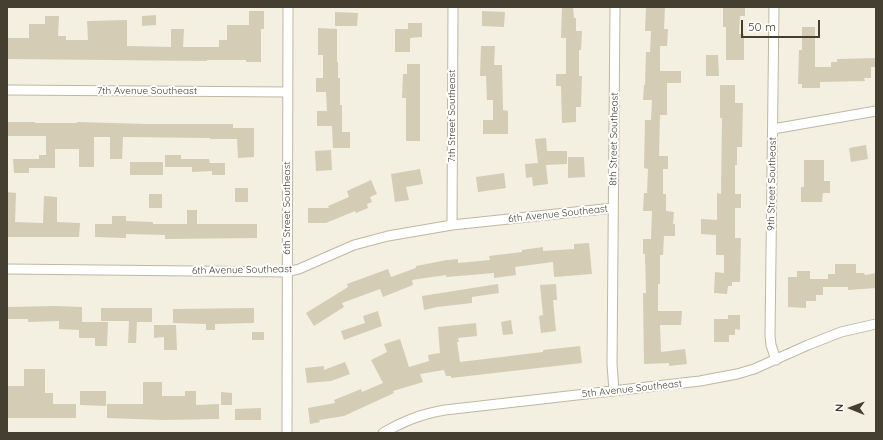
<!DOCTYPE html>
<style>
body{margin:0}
#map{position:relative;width:883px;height:440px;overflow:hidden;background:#f3efe1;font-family:Quicksand,sans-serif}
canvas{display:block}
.frame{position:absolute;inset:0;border:8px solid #443f31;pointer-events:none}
.north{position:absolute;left:831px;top:388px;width:40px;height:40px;-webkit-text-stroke:3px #fff;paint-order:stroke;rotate:271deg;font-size:11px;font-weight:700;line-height:16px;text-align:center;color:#443f31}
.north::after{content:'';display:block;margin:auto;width:14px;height:18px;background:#443f31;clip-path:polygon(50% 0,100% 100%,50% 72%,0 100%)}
.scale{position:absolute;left:741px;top:20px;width:79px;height:18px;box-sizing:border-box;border:2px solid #443f31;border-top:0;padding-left:5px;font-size:12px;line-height:14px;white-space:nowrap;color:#443f31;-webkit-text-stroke:3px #fff;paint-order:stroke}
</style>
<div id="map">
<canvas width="883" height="440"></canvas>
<div class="frame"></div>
<div class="north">N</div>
<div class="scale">50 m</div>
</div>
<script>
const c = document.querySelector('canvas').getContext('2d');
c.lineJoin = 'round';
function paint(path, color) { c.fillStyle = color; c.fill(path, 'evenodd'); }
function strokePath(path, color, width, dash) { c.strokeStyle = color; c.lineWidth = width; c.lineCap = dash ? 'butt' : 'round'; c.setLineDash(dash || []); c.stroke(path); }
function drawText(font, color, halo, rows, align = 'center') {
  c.font = font + ' Quicksand,sans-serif'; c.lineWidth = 4; c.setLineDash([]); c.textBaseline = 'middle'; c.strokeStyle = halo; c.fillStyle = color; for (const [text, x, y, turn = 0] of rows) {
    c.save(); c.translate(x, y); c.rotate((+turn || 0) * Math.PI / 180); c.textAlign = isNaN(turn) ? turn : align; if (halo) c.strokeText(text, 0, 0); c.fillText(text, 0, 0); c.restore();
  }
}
paint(new Path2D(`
 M562 7H573L574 18H576V31H582L581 50H579V76H582L581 107H576V122L562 123 561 86H556V74H566V38H561Z
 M646 7H665L664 29H668L667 46H660V71H681V83H667V115H660L659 156H668V169H663V194H666V211L674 212 673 224H675V236H664L663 255H660V284H658V311H682L681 325H660L661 352 685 349 687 364 669 366V363L644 364 643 293H646L645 254H643V239H651L652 211H643L644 193H647L648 169 644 168 645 120H651L652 100H643L644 85H645L646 52H650L651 31H645Z
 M723 7H745V16H740L739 34H744V60H726V27H723Z
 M249 11H264V29H261V62H246V60H207V61L7 59V38H29V24H45V16H59L58 36H66V40H88L87 21 127 20V46L171 47V29H184L183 47H219V40H227V25H249Z
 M482 11 505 12 504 27 482 26Z
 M335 12 358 13 357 26H335Z
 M156 15V25L142 26V16Z
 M408 23H422V37L410 38V52H395V29H408Z
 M802 27H815V67H831V62H837V59L876 58V67H871V78H864L865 81 820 82V88H802V84H798L799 50H802Z
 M318 28 337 29V62H338V78H340V105H342V132H350V148H333L332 126H317V111H327L326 92H316V78H323V55H318Z
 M481 46H495L494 65H502L503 110 508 111V134H483V120H493V100H487L486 76H480Z
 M706 55H718L719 76H706Z
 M407 64H420V141H406V98H402L403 74H407Z
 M720 85H735V103H743L742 147H737V165H735V194H741V208H735V238H741L740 282H732V286H728L727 294 714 293 715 272 724 273V255H716V235L701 234V219L717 220V193L721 194 722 118H720Z
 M7 122H35V123H77V122L147 124H233V128H254V157L238 158 237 139H210V138L123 137 122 159H110V137H94V167H79V149H55V168H29V173H14L13 159H39V155H46V136H7Z
 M546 138 547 151H567V164L546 165 548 184 533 186 532 177 526 178 525 164 538 163 535 139Z
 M866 145 868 159 851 162 849 148Z
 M331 150 332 170 316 171 315 151Z
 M165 155H181V159H209L210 163H225V175H212V171L192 172V167H165Z
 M568 157H584L585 177 568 178Z
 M804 160H824V181H830V193H823L822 202H801V187H804Z
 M130 162H163V175H130Z
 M420 169 423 184 406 187 409 200 395 202 391 174Z
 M504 173 506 188 478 192 476 177Z
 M371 180 377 194 370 197 372 202 367 204 368 208 356 213 355 211 326 223H308V208H329L328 206 349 197 347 191Z
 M235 188H248V202H235Z
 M7 192 16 193 15 222 43 223 44 196 57 197V222L80 223 79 237H7Z
 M149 194H162V208H149Z
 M187 210H197V224H257V238L165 239V235L126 234V238L95 237V224H112V216H126V221L153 222V224H187Z
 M589 243 592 274 554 277 553 262 515 267 516 275 494 278V273L446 277V275L412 280 413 285 383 297 380 289 342 303 344 307 314 326 306 313 348 287 347 284 388 269 391 277 416 268V266L447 260 458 259V263L490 260 489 256 522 252V250L543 247V251L574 249V244Z
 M835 264H856V273H864L865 275 876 273V288L848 290V287H823V295H816V301H806V308L788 307V277H797V271H810V279H828V274H835Z
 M498 284 499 293 472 297V303L437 307 424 310 422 296Z
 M556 284 557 300H553L556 331 541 333 539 316 543 315 540 285Z
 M56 306 82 307V322H108L107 346H95V338H79V330L59 329V321L28 322V319H7V307Z
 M101 308H152V322H137L136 343H128L129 321H101Z
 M254 308V323L215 324V330H206V324L173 323V309Z
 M378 311 382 326 344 340 341 331 365 323 363 316Z
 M728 315H740V330L735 329V335H729V342H714V319H728Z
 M511 320 513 334 503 335 501 322Z
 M476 323 477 336 458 338 459 342H457L460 362 543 352V350L580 346 582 363 451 378V376H446L444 370 420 374 423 382 393 391 394 393 344 416 319 420 320 422 310 424 308 408 335 403 334 400 361 389 362 392 383 383 371 360 387 352 384 344 400 339 409 367 429 361 428 355 440 353 438 327Z
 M154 325H176L177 350H164V337L154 338Z
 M252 332H264V340H252Z
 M345 362 350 374 331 381 307 383 305 368 324 366V370Z
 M24 369H45V393H53V404H76V418H7V386H24Z
 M143 382H162V396H185V391H196V405L219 404V419L163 420 107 418V404H143Z
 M80 391H106V406L80 405Z
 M221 392 232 393V405H221Z
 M261 408V420H235V409Z`), '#d5ccb5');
const street = new Path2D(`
 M774 7 770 336 771 345 776 360
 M7 90 287 92
 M773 129 876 111
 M452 225 453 7
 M7 269 287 272 299 269 354 245 388 236 452 225 613 208
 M614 391 612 364 615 7
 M287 433 288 7
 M383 433C404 421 421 414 445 410L700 381 737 374 754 369 808 345 841 332 876 324`);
strokePath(street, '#beb8a3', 11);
strokePath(street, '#fff', 9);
drawText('10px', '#443f31', '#fff', [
 ["7th Avenue Southeast",147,91],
 ["7th Street Southeast",452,116,-90],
 ["8th Street Southeast",614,139,-89],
 ["9th Street Southeast",772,184,-89],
 ["6th Street Southeast",287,208,-90],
 ["6th Avenue Southeast",558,214,-6],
 ["6th Avenue Southeast",242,270,-1],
 ["5th Avenue Southeast",632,389,-6]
]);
</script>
